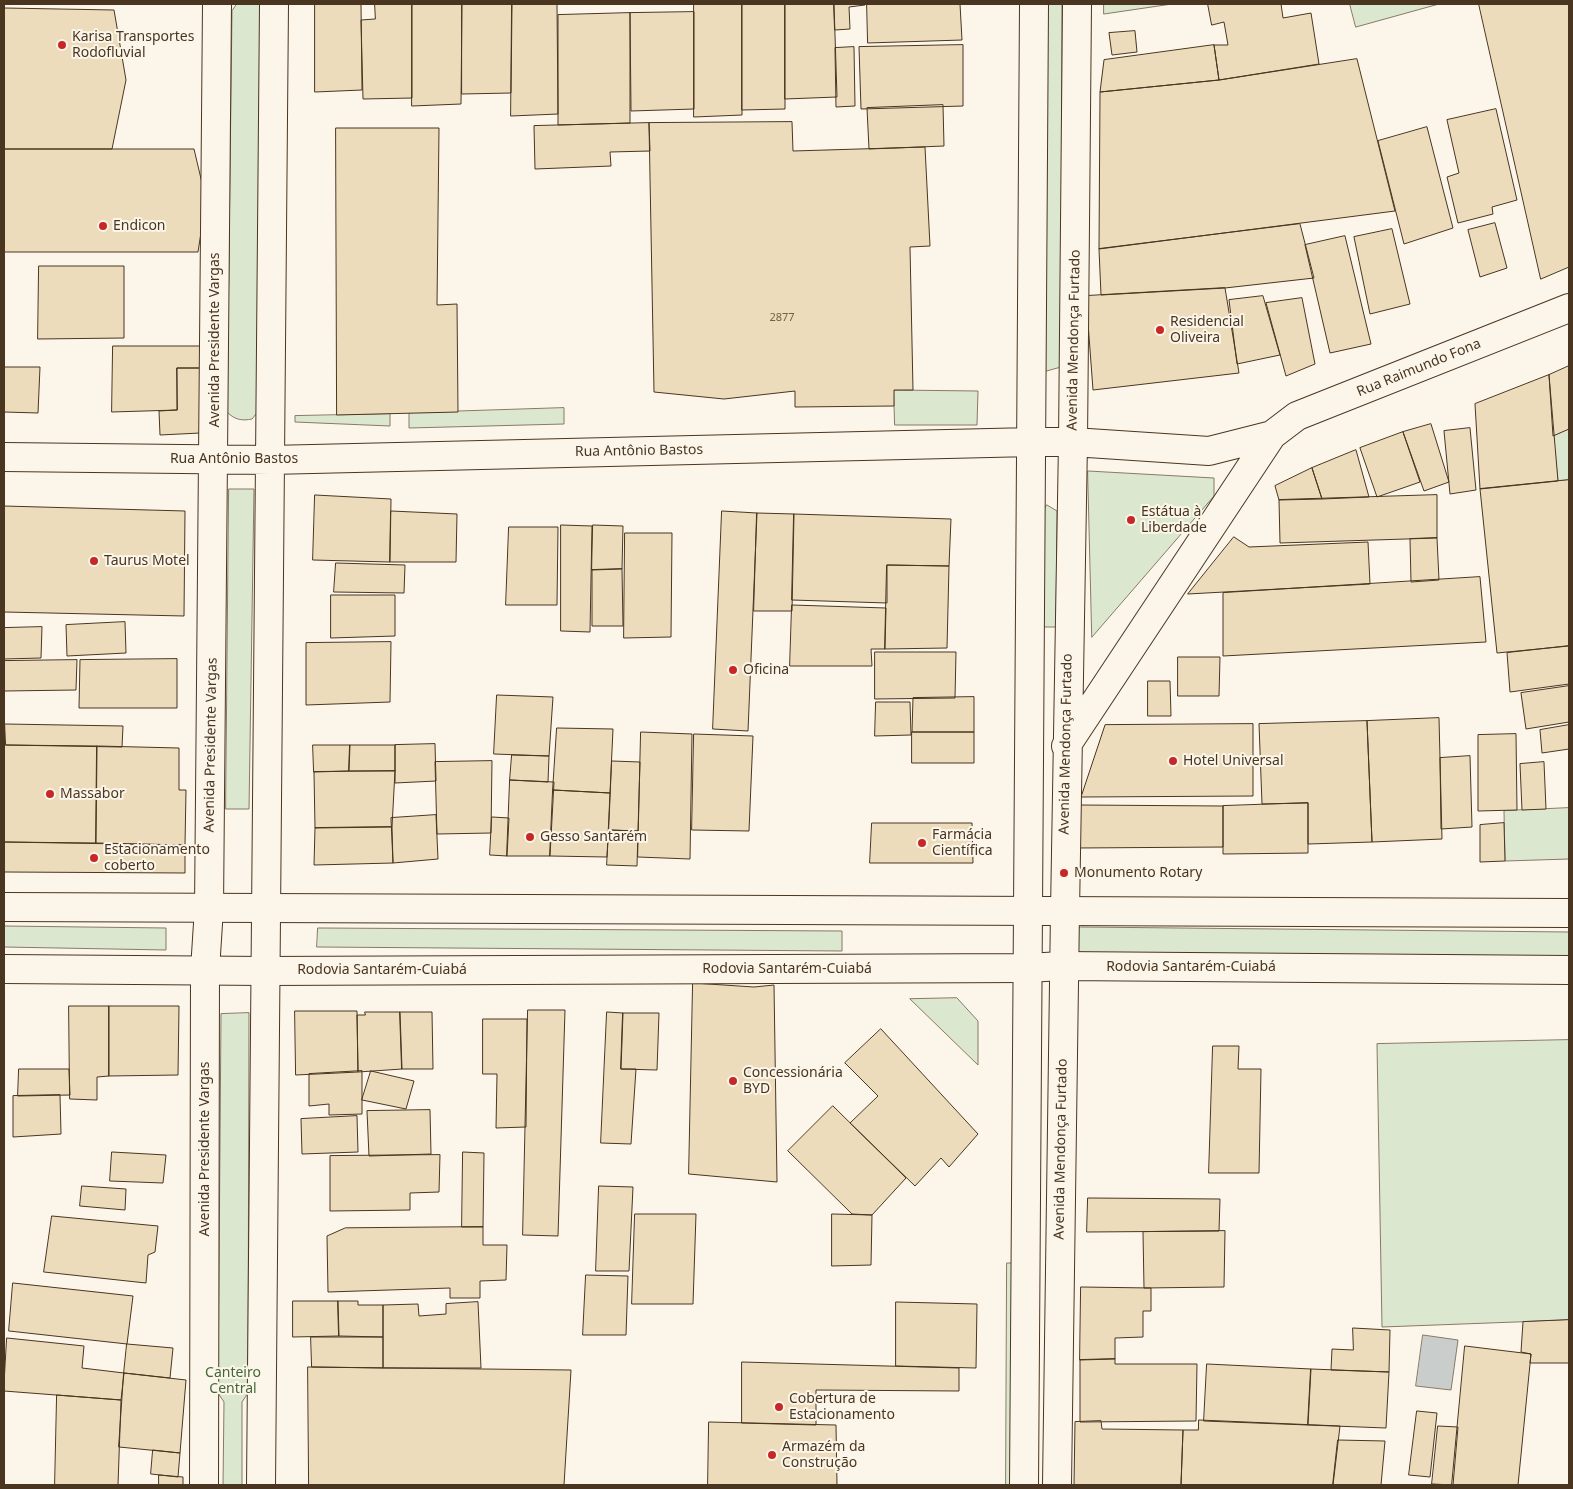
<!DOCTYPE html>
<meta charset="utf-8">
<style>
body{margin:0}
#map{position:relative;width:1573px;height:1489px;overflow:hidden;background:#fbf6e9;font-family:"Noto Sans",sans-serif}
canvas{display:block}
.frame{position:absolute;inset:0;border:5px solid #4a3520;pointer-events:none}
</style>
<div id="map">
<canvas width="1573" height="1489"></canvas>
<div class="frame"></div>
</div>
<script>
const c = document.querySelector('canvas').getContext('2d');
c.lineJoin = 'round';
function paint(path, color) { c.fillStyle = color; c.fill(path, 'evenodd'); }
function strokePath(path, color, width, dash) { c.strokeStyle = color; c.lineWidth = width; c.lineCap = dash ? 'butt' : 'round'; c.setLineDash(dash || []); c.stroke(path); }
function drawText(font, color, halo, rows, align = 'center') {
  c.font = font + ' "Noto Sans",sans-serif'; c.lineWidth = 4; c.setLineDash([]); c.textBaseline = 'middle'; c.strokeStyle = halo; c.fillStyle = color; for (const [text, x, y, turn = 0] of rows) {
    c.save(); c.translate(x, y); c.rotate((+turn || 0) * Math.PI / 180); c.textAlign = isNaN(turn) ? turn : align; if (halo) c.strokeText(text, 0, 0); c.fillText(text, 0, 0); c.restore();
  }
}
const green = new Path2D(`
 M237 4H259L263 9 260 409 252 419C242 421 235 420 227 412L232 11Z
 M1047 4H1062L1061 367 1043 372Z
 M1104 4H1172L1104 14Z
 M1350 4H1439L1356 27Z
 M894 390 978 391 977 425H895Z
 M564 408V424L409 428V413Z
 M390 414V426L295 422V416Z
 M1569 429V480L1558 481 1553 436Z
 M1088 471 1214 478V496L1092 637Z
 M229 489H254L249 809H226Z
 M1047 505 1057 511 1056 627H1039L1040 516Z
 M1569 808V859L1505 861 1504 811Z
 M4 926 166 928V950L4 947Z
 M1081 927 1569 932V956L1079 953 1072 949 1074 931Z
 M318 928 842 931V951L317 947Z
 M957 998 978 1021V1065L910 999Z
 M249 1013 248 1393 242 1402V1485H223L224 1402 218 1393 221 1014Z
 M1569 1040V1320L1382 1327 1377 1044Z
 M1007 1263H1020L1018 1485H1006Z`);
paint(green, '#dce7d0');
strokePath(green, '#887966', 1);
const water = new Path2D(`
 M1423 1335 1458 1340 1451 1390 1416 1386Z`);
paint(water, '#c9cecd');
strokePath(water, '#887966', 1);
const building = new Path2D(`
 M315 4H361L362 90 315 92Z
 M375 4H412V98L363 99 361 20 375 19Z
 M412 4H462L461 104 412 106Z
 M462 4H512L511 93 462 94Z
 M512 4H557L558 114 511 116Z
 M694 4H742V115L694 117Z
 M742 4H785V109L742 110Z
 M785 4H834L837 97 785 99Z
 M834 4H865V5L849 7 850 29 835 30Z
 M867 4H960L962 40 868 43Z
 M1208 4H1281L1283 18 1311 13 1319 64 1219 80 1214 45H1228L1224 22 1212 25Z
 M1479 4H1569V267L1541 279Z
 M4 8 114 10 126 80 112 149H4Z
 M694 12V109L631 111 630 13Z
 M630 13V123L558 125V15Z
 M1135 31 1137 52 1112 55 1109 33Z
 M963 45V106L861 109 859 47Z
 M1214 45 1219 80 1100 92 1104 60Z
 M854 47 855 106 836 107 835 48Z
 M1357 59 1395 211 1099 249 1100 92 1219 80Z
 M943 105 944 146 869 149 867 108Z
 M1496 109 1517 200 1492 207 1493 214 1458 223 1447 177 1459 173 1447 120Z
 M792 122 793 151 925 147 930 246 910 247 913 390H894V406L795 407V391L724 399 654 392 649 123Z
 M649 123 650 151 610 152 611 166 535 169 534 126Z
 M1427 127 1453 228 1404 244 1378 141Z
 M336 128H439L437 305 457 304 458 412 337 415Z
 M4 149H194L206 200 198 252H4Z
 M1495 223 1507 268 1480 277 1468 230Z
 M1300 224 1314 278 1225 288 1101 295 1099 249Z
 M1392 229 1410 304 1370 314 1354 237Z
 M1345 236 1371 344 1330 353 1305 245Z
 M39 266H124V338L38 339Z
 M1225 288 1239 373 1093 390 1086 296Z
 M1263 296 1280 355 1237 364 1229 300Z
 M1302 298 1315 364 1286 376 1266 303Z
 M113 346H200V368H177V410L112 412Z
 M1569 366V429L1553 436 1549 375Z
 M4 367H40L38 413 4 412Z
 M177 368H200V433L160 435 159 411 177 410Z
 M1549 375 1558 481 1480 489 1475 404Z
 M1431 424 1449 482 1424 491 1403 432Z
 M1470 428 1476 490 1450 494 1444 431Z
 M1403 432 1420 482 1377 497 1360 448Z
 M1356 450 1369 497 1322 499 1312 468Z
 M1312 468 1322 499 1279 500 1275 486Z
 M1569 480V646L1497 653 1480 489Z
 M315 495 391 499 390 562 313 560Z
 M1437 495V538L1280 543 1279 500Z
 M4 506 185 511 184 616 4 612Z
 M391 511 457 514 456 562H390Z
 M722 511 757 513 748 731 713 729Z
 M757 513 794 514 792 611H754Z
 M794 514 951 519 949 566 887 565V603L792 600Z
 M561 525 592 526 590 632 561 631Z
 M593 525 623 526 622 569 592 570Z
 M509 527H558L557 605H506Z
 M625 533H672L671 637 624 638Z
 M1234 537 1249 547 1368 542 1370 584 1188 594Z
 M1437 538 1439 580 1411 582 1410 539Z
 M336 563 405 565 404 593 334 592Z
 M887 565 949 566 947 648 885 649Z
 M622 569 623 626H592V570Z
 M1480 577 1486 642 1223 656V593Z
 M331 595H395V636L331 638Z
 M792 605 886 608 885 649H871L872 666H790Z
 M125 622 126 653 67 656 66 625Z
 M42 627 41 658 4 659V628Z
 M391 642 390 702 306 705V643Z
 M1569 646V684L1510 692 1507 653Z
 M875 652H956L955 698 875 699Z
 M1178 657H1220L1219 696H1178Z
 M177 659V708H79L80 660Z
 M77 660 76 690 4 691V661Z
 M1148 681H1170L1171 716H1148Z
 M1569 686V722L1526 729 1521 693Z
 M497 695 553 697 549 756 494 754Z
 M974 697V732H912L913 698Z
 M876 702H910L911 735 875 736Z
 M1439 718 1442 839 1372 842 1367 721Z
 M1367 721 1372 842 1308 844V803L1262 804 1259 724Z
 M5 724 123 726 122 747 6 745Z
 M1253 724V796L1081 797 1105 725Z
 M1569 725V749L1542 753 1540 730Z
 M557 728 613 729 610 793 553 790Z
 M641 732 692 734 690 859 638 857Z
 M912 732H974V763H912Z
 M694 734 753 736 749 831 692 830Z
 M1516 734 1517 810 1478 811V735Z
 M435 744 436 781 395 783V745Z
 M4 745 97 746 96 843 4 842Z
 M313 745H350L349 771 314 772Z
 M350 745H395V771H349Z
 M97 746 179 748V790H186L185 845 96 843Z
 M512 755 549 756 548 782 510 780Z
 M1470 756 1472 827 1441 829 1440 758Z
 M492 761 491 833 437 834 435 762Z
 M612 761 640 762 638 831 609 830Z
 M1544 762 1546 809 1522 810 1520 764Z
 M395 771 392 827 315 828 314 772Z
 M510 780 554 782 550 856H507Z
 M553 790 610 793 607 857 550 856Z
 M1308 803V853L1223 854V806Z
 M1079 805 1223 806V847L1077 848Z
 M436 815 438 859 393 863 391 818Z
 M492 817 509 818 507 856 490 855Z
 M872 823H972L973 863H870Z
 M1504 823 1505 861 1480 862V825Z
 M392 827 393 863 314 865 315 828Z
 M609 830 638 831 637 866 607 865Z
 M4 842 185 845V873L4 872Z
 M693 983 754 987 774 985 777 1182 689 1174Z
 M69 1006H109V1076L97 1077V1100L70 1099Z
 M109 1006H179L178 1075 109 1076Z
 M528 1010H565L558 1236 523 1235Z
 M295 1011H357L358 1072 296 1075Z
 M365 1012H400L402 1069 358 1072 357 1015H365Z
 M400 1012H432L433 1069H402Z
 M607 1012 623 1013 621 1069H636L631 1144 601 1143Z
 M623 1013H659L657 1070 621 1069Z
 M483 1019H527L526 1127 496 1128 497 1074H483Z
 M881 1029 978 1134 949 1167 941 1158 915 1186 850 1123 878 1096 845 1063Z
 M1213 1046H1239L1238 1069H1261L1259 1173H1209Z
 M19 1069H69L70 1095 18 1096Z
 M362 1071V1114L329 1115V1104L309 1106V1074Z
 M371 1071 414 1081 406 1109 362 1100Z
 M60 1095 61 1134 13 1137V1096Z
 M833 1106 906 1178 872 1215 852 1214 788 1151Z
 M430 1110 431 1154 369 1156 367 1111Z
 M357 1116 358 1152 302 1154 301 1119Z
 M112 1152 166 1155 163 1183 110 1181Z
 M463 1152 484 1153 483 1227H462Z
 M440 1155 439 1192 410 1193V1210L330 1211V1156Z
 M82 1186 126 1189 125 1210 80 1206Z
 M599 1186 633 1187 629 1271H596Z
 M1088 1198 1220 1199 1219 1231 1087 1232Z
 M635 1214H696L693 1304H632Z
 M832 1214 872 1215 871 1265 832 1266Z
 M52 1216 158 1226 155 1252 148 1255 146 1283 44 1272Z
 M483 1227V1245H507L506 1280 480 1281V1298H450V1288L328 1292 327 1236 345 1228Z
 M1225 1231 1224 1287 1144 1288 1143 1232Z
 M586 1275 628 1276 626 1335H583Z
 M13 1283 133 1296 127 1344 9 1331Z
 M1081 1287 1151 1288V1311H1143V1337L1115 1338V1359L1080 1360Z
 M293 1301H338L339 1336 293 1337Z
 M338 1301H358V1305H383V1337L339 1336Z
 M478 1302 481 1368H383V1305L418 1304 419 1316 446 1314V1304Z
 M896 1302 977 1304 976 1368 896 1366Z
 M1569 1320V1363H1530L1531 1354 1521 1352 1523 1322Z
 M1353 1328 1390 1330 1389 1372 1331 1370 1332 1349 1353 1350Z
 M311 1337H383V1368L312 1367Z
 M7 1338 84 1346 82 1368 124 1373 121 1400 4 1391Z
 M127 1344 173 1348 170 1378 124 1373Z
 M1465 1346 1531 1354 1518 1485H1452Z
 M1115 1359V1364H1197L1196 1421 1080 1422V1360Z
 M742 1362 959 1368V1391L816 1390V1425L742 1423Z
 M1207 1364 1311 1369 1308 1425 1204 1421Z
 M308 1367 571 1370 564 1485H309Z
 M1311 1369 1389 1372 1386 1428 1308 1425Z
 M124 1373 186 1380 180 1453 119 1447Z
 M57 1395 121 1400 118 1485H55Z
 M1417 1411 1437 1413 1430 1477 1409 1475Z
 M1199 1420 1340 1426 1333 1485H1181L1183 1430H1198Z
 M1101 1421 1102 1429 1183 1430 1181 1485H1074L1075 1422Z
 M709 1422 836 1425 837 1485H708Z
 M1438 1426 1458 1427 1453 1485 1432 1484Z
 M1338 1440 1385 1441 1381 1485H1333Z
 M153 1450 180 1453 178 1477 151 1474Z
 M159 1475 183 1477V1485H159Z`);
paint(building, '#ecdcbc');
strokePath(building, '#4a3520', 1);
const minor = new Path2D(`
 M4 457 270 460 1032 442H1073L1209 451 1272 435
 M1066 746 1272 435 1297 416 1569 308
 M1028 910 1034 4
 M1065 911 1073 442 1077 4
 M204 1485 205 970 209 908 217 4
 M261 1485 274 4`);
const major = new Path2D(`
 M1024 1485 1028 910
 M1057 1485 1065 911`);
const highway = new Path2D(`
 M4 907 1569 913
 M4 969 265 971 1027 968 1062 966 1569 970`);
strokePath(minor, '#4a3520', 30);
strokePath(major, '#4a3520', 30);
strokePath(highway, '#4a3520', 30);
strokePath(minor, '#fbf6e9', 28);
strokePath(major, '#fbf6e9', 28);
strokePath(highway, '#fbf6e9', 28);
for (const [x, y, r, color] of [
 [62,45,5,"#c62828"],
 [103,226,5,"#c62828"],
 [1160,330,5,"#c62828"],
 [1131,520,5,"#c62828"],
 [94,561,5,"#c62828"],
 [733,670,5,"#c62828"],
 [1173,761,5,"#c62828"],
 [50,794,5,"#c62828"],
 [530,837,5,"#c62828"],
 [922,843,5,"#c62828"],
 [94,858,5,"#c62828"],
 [1064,873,5,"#c62828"],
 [733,1081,5,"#c62828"],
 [779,1407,5,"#c62828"],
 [772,1455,5,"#c62828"]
]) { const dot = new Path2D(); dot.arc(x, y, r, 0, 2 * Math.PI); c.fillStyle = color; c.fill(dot); strokePath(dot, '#fbf6e9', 2); }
drawText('11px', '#725f47', null, [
 ["2877",782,318]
]);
drawText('14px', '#4a3520', '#fbf6e9', [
 ["Karisa Transportes",72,37],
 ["Rodofluvial",72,53],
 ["Endicon",113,226],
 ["Residencial",1170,322],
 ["Oliveira",1170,338],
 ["Estátua à",1141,512],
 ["Liberdade",1141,528],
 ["Taurus Motel",104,561],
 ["Oficina",743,670],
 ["Hotel Universal",1183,761],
 ["Massabor",60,794],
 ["Farmácia",932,835],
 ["Científica",932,851],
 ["Gesso Santarém",540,837],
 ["Estacionamento",104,850],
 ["coberto",104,866],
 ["Monumento Rotary",1074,873],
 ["Concessionária",743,1073],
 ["BYD",743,1089],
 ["Cobertura de",789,1399],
 ["Estacionamento",789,1415],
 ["Armazém da",782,1447],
 ["Construção",782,1463]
], 'left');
drawText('14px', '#4a3520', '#fbf6e9', [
 ["Avenida Presidente Vargas",215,340,-90],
 ["Avenida Mendonça Furtado",1074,340,-89],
 ["Rua Raimundo Fona",1419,368,-22],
 ["Rua Antônio Bastos",639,451,-1],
 ["Rua Antônio Bastos",234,459],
 ["Avenida Mendonça Furtado",1066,744,-89],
 ["Avenida Presidente Vargas",211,745,-89],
 ["Rodovia Santarém-Cuiabá",1191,967],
 ["Rodovia Santarém-Cuiabá",787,969],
 ["Rodovia Santarém-Cuiabá",382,970],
 ["Avenida Presidente Vargas",205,1149,-90],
 ["Avenida Mendonça Furtado",1061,1149,-89]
]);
drawText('14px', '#436837', '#fbf6e9', [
 ["Canteiro",233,1373],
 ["Central",233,1389]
]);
</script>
